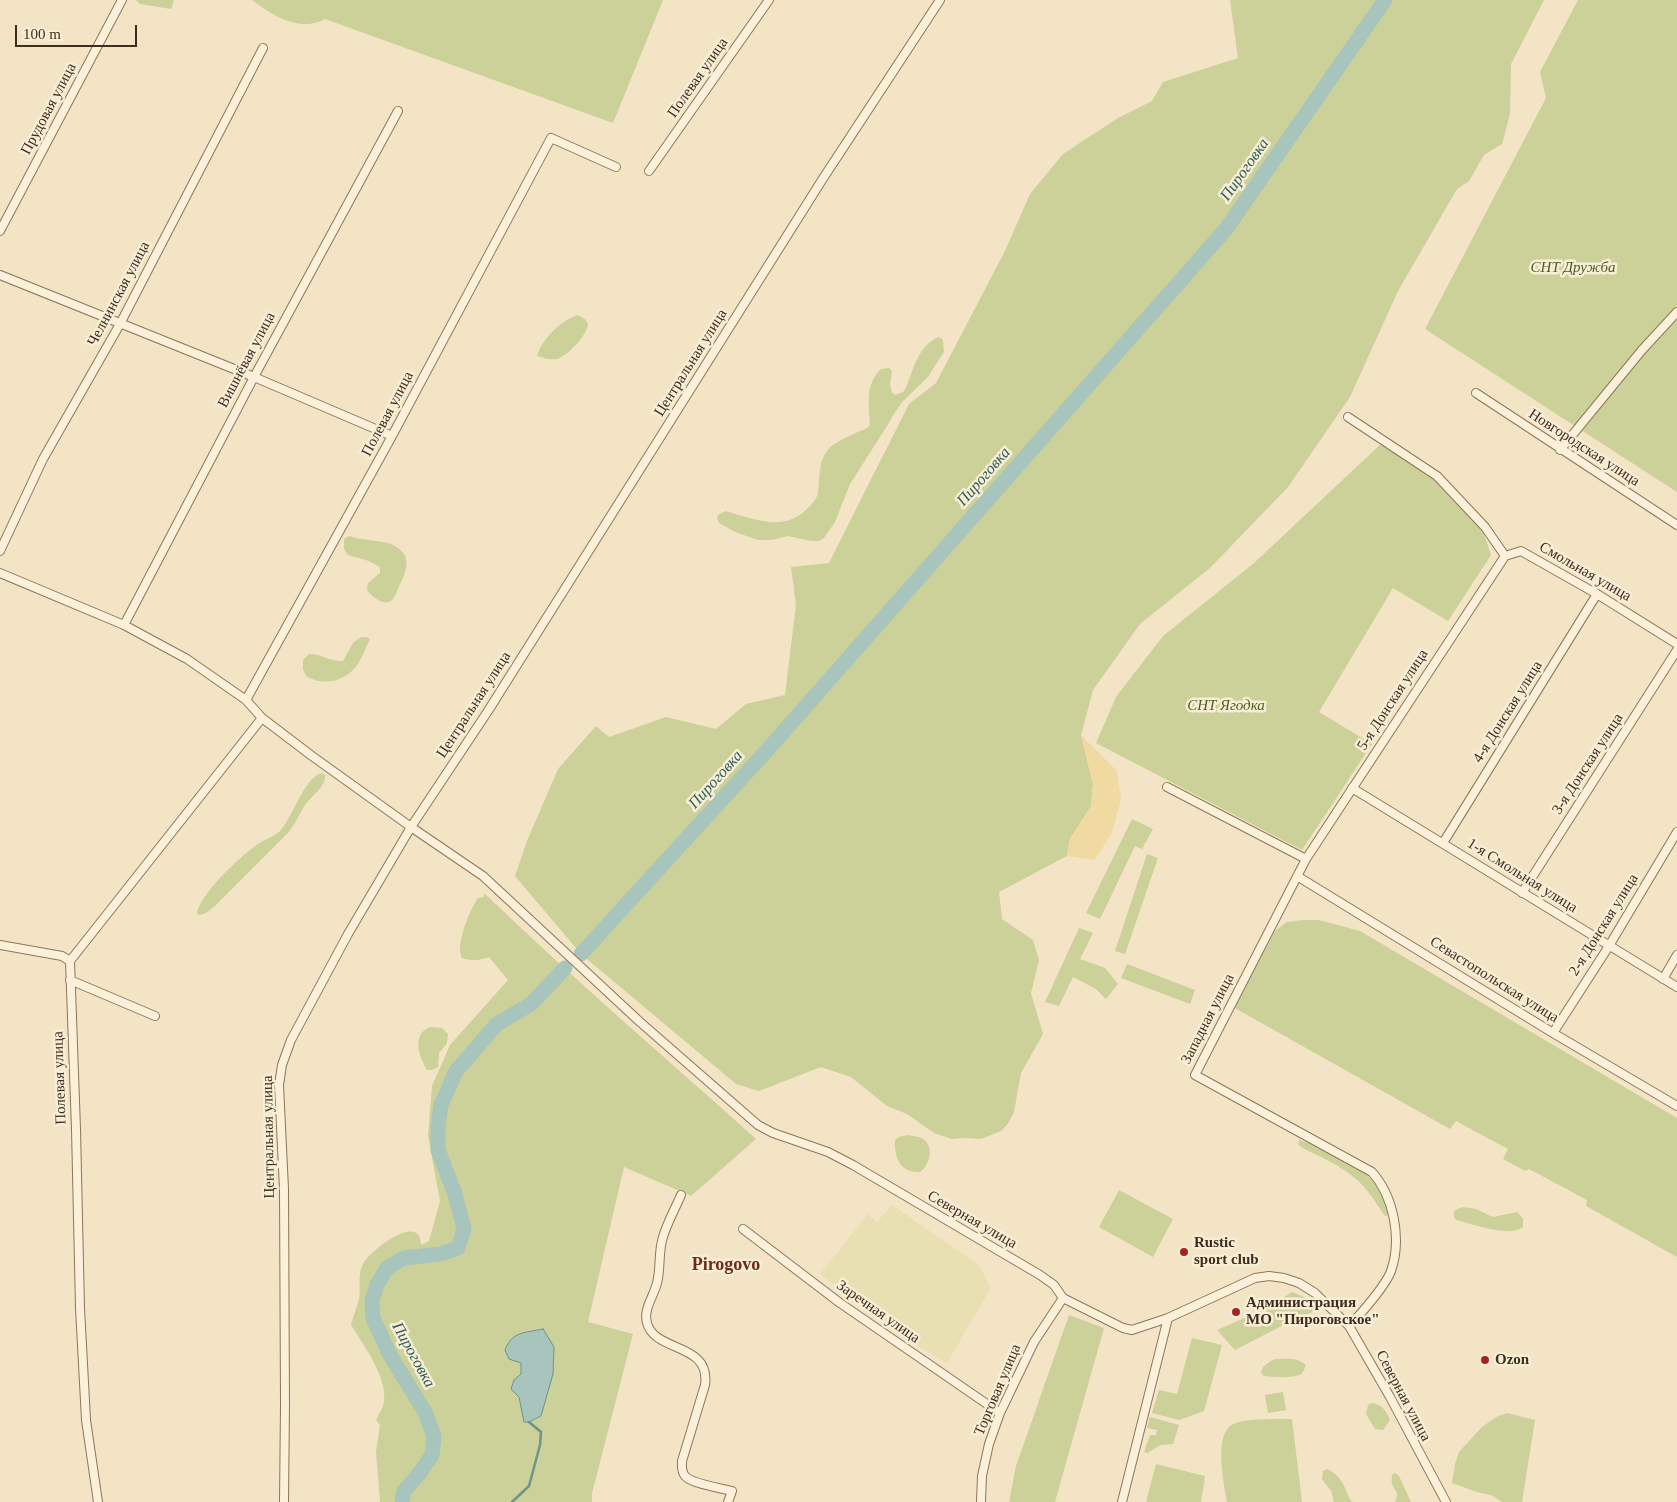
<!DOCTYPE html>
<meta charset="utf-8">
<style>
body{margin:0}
#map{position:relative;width:1677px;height:1502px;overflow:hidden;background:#f2e4c5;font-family:Georgia,serif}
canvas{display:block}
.scale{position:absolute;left:15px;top:25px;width:122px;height:22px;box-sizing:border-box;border:2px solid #3e2d1e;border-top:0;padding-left:6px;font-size:15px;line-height:18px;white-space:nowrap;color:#3e2d1e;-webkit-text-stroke:4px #f8eed6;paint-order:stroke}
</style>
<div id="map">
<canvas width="1677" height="1502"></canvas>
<div class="scale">100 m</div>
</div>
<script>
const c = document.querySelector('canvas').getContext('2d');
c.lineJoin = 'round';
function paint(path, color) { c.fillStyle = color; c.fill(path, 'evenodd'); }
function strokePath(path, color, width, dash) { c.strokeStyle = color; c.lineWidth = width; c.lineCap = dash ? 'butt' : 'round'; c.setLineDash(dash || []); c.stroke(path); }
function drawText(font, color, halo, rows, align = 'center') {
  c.font = font + ' Georgia,serif'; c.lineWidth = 5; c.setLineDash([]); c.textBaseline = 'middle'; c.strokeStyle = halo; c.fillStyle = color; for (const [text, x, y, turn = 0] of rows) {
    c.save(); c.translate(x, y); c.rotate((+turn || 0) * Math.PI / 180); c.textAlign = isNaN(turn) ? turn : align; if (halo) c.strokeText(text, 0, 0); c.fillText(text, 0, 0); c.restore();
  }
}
paint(new Path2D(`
 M892 1205 980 1266 991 1288 947 1363 918 1346 820 1274 868 1214 877 1222Z`), '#e8dfb2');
paint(new Path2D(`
 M136 0H174L171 9 140 4Z
 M252 0H663L613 123 325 19C301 33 271 15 252 0Z
 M1230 0H1544L1511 64 1510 114 1502 144 1484 155 1469 181 1457 189 1398 291 1350 397 1288 487 1211 567 1140 624 1093 690 1081 735 1093 784 1091 806 1070 839 1067 856 999 892 1002 919 1033 940 1039 960 1031 993 1043 1034 1021 1073 1014 1112 1007 1125 1001 1131 981 1139 966 1138 952 1139 934 1133 907 1114 887 1106 851 1077 821 1067 759 1091 736 1084 581 954 515 876 527 841 558 769 596 726 609 737 666 717 716 729 746 704 785 695 796 605 791 567 829 563 909 404 936 383 1005 251 1030 194 1063 154 1118 118 1152 101 1163 82 1238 58Z
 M1578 0H1677V492L1425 329 1546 98 1540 72Z
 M578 315 586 320 588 324C587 335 568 356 557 359 550 360 543 358 537 356 542 339 561 320 578 315Z
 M939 337 943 340 944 352 927 378 903 401 895 412 887 426 850 484 835 522 824 538 819 541H811L788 536 771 540H758L735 532 719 523 717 519 718 515 725 511C754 519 784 533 808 508 813 503 817 499 818 492 820 479 818 462 827 451 834 441 857 433 867 428L870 425C869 405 865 384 881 369L889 368 892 371 890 384 892 393 895 395 903 392 906 388C913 370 919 344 939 337Z
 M1382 443 1438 482 1482 528 1491 555 1448 621 1393 588 1319 712 1372 744 1302 850 1096 743 1116 697 1163 636 1254 563Z
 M349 536C363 541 385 540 395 546 399 549 405 553 406 558 408 566 404 577 400 584 398 588 396 595 393 599 385 608 372 597 367 590L368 583 380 573V567L369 561 348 555 344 549V539Z
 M361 637H366L370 639C366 647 363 656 358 664 346 681 324 687 306 676L303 669V660L309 654C321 654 331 662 343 661L353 643Z
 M322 773 325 775C326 787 311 796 305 805 299 815 295 824 288 833L216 905 206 913 199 915 197 913C200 894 239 858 254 847 262 840 272 838 280 831 293 817 304 777 322 773Z
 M1132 819 1153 829 1142 849 1135 846 1100 919 1086 913Z
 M1147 854 1158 858 1125 954 1115 951Z
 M484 893C572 978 665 1057 756 1139L691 1196 624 1167 588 1322 633 1334 592 1493V1502H380L376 1452 380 1425 376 1420C378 1415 382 1410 383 1406 391 1382 363 1344 351 1325 353 1316 357 1308 359 1299 361 1287 357 1275 363 1264 370 1250 421 1211 421 1245L429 1241 440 1201 428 1136 432 1086 450 1045 508 980 489 957C479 961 471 961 462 958 455 945 470 909 478 898L484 897Z
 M1303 920H1319L1360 931 1677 1118V1257L1586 1206 1587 1200 1529 1169 1525 1171 1503 1159 1508 1149 1456 1121 1450 1129 1233 1007 1275 931 1287 922Z
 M1079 928 1093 933 1080 959 1105 968 1118 984 1106 999 1096 989 1073 977 1059 1006 1045 1002Z
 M1127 964 1195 990 1190 1004 1121 978Z
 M430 1027 442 1028 448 1034 447 1043 439 1053 438 1067 432 1070H427C419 1056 411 1035 430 1027Z
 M907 1135C912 1136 919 1136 923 1139 935 1148 930 1164 920 1172 899 1173 894 1156 895 1140L899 1137Z
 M1299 1140 1319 1146 1367 1175 1373 1181 1388 1202 1389 1215 1385 1216C1376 1203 1368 1189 1356 1179 1340 1165 1320 1157 1301 1147L1298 1144Z
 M1119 1190 1173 1219 1153 1257 1099 1227Z
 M1463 1207 1476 1209 1493 1217 1517 1212 1523 1218V1227C1509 1238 1473 1224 1456 1220L1454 1217C1453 1210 1457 1209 1463 1207Z
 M1292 1292 1304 1297 1318 1310 1297 1318 1235 1350 1217 1330 1263 1310Z
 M1069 1315 1104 1328 1055 1502H1009L1016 1466Z
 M1192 1338 1222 1345 1204 1411 1179 1420 1152 1413 1159 1390 1177 1394Z
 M1275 1359C1286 1359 1297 1357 1306 1365 1305 1367 1304 1371 1302 1373 1296 1379 1272 1377 1264 1376L1261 1373C1262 1365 1269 1362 1275 1359Z
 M1283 1392 1286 1410 1268 1413 1265 1395Z
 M1372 1403C1382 1405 1386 1410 1390 1420L1383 1430 1375 1429 1366 1414 1368 1405Z
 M1507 1413 1535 1420 1522 1502H1502L1491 1495 1477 1492 1452 1483 1455 1464 1459 1452 1482 1427 1498 1416Z
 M1150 1417 1179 1425 1173 1444 1160 1445 1148 1453 1144 1452 1150 1435H1156L1157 1430 1147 1428Z
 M1292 1419 1302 1502H1227C1224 1484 1213 1434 1233 1424 1246 1418 1277 1419 1292 1419Z
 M1156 1464 1205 1476 1201 1502H1146Z
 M1327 1469C1341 1475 1345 1487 1350 1500L1353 1502H1334L1331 1491 1322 1479 1323 1471Z
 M1395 1473 1399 1476 1411 1502H1395C1400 1490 1395 1493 1392 1484 1391 1481 1392 1478 1392 1475Z`), '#cbd198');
paint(new Path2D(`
 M1081 735 1117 771 1121 800 1111 835 1094 860 1067 856 1070 839 1091 806 1093 784Z`), '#f0daa1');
const water = new Path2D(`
 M543 1329 554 1347 553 1374 541 1416 529 1422H524L519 1397 511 1389 514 1380 521 1374V1363L509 1359 505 1350C512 1331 525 1333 543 1329Z`);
paint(water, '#a7c5bc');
strokePath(water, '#6d958a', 1);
strokePath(new Path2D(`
 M512 1502 529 1486 540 1445 541 1432 529 1422`), '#6d958a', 2.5);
strokePath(new Path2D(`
 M581 954 770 747 1226 229 1385 0
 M402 1502 404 1491 419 1474 432 1455 434 1436 425 1412 390 1355 373 1318 372 1300 377 1285 387 1268 404 1258 440 1254 458 1248 464 1229 455 1194 438 1150V1127L441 1105 456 1071 497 1024 531 1004 565 968`), '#a7c5bc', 15);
const street = new Path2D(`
 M649 171 769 0
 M0 231 122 0
 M0 275 254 377 392 436
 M1476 393 1677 525
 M1348 417 1437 476 1485 527 1505 556 1521 551 1597 594 1677 644
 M1560 450 1642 350 1677 312
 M0 551 43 459 120 324 263 48
 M0 573 124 625 187 659 246 700 262 718 312 756 411 827 483 876 640 1022 758 1125 773 1133 828 1152 853 1165 1040 1275 1054 1285 1063 1298 1123 1328 1132 1330 1168 1318 1255 1278 1269 1276 1284 1278 1299 1283 1315 1293 1349 1326 1390 1397 1446 1502
 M124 625 254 377 398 111
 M246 700 392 436 551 138 616 167
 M1167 787 1306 859 1195 1075 1372 1172C1394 1197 1402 1239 1391 1271 1386 1285 1360 1315 1349 1326
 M1352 788 1677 987
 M1443 843 1597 594
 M1306 859 1505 556
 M1297 876 1553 1033 1677 1106
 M1522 893 1677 650
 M0 945 62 956 70 961
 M1663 979 1677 955
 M70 980 155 1016
 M1553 1033 1609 946 1677 832
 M681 1195C675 1209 667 1223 663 1237 658 1252 661 1268 657 1283 654 1296 643 1309 647 1323 655 1353 711 1342 705 1385L682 1461C682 1466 681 1471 685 1476 692 1484 721 1488 732 1491L728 1502
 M743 1229 840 1303 1000 1413
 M98 1502 86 1420 80 1308 76 1129 70 961 262 718
 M284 1502 285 1404 284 1189 279 1085 282 1065 291 1040 348 934 411 827 488 711 822 180 940 0
 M981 1502 982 1476 989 1444 1000 1413 1034 1342 1063 1298
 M1122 1502 1168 1318`);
strokePath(street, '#8f7559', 10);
strokePath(street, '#fbf1da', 8);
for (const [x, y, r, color] of [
 [1184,1252,5,"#a32426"],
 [1236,1312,5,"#a32426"],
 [1485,1360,5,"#a32426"]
]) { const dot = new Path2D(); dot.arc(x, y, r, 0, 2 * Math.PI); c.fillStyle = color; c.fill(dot); strokePath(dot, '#f8eed6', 2); }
drawText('15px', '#3e2d1e', '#f8eed6', [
 ["Полевая улица",698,78,-55],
 ["Прудовая улица",49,109,-62],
 ["Челнинская улица",119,294,-62],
 ["Вишнёвая улица",247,360,-62],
 ["Центральная улица",691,363,-58],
 ["Полевая улица",388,414,-62],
 ["Новгородская улица",1584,448,33],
 ["Смольная улица",1585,572,30],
 ["5-я Донская улица",1393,700,-57],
 ["Центральная улица",474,705,-57],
 ["4-я Донская улица",1508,712,-58],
 ["3-я Донская улица",1588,764,-57],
 ["1-я Смольная улица",1522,876,32],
 ["2-я Донская улица",1604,925,-58],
 ["Севастопольская улица",1494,980,32],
 ["Западная улица",1208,1019,-63],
 ["Полевая улица",60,1078,-92],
 ["Центральная улица",269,1137,-91],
 ["Северная улица",972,1220,30],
 ["Заречная улица",878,1312,35],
 ["Торговая улица",998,1390,-67],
 ["Северная улица",1403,1396,62]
]);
drawText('italic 15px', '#4e5c23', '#f8eed6', [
 ["СНТ Дружба",1573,268],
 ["СНТ Ягодка",1226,706]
]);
drawText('bold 15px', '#3e2d1e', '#f8eed6', [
 ["Rustic",1194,1243],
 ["sport club",1194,1260],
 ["Администрация",1246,1303],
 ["МО \"Пироговское\"",1246,1320],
 ["Ozon",1495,1360]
], 'left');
drawText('italic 16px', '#2c5f5b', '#f8eed6', [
 ["Пироговка",1245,170,-55],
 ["Пироговка",984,477,-49],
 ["Пироговка",716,780,-48],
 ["Пироговка",413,1355,61]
]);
drawText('bold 18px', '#6e2b1a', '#f8eed6', [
 ["Pirogovo",726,1265]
]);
</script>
